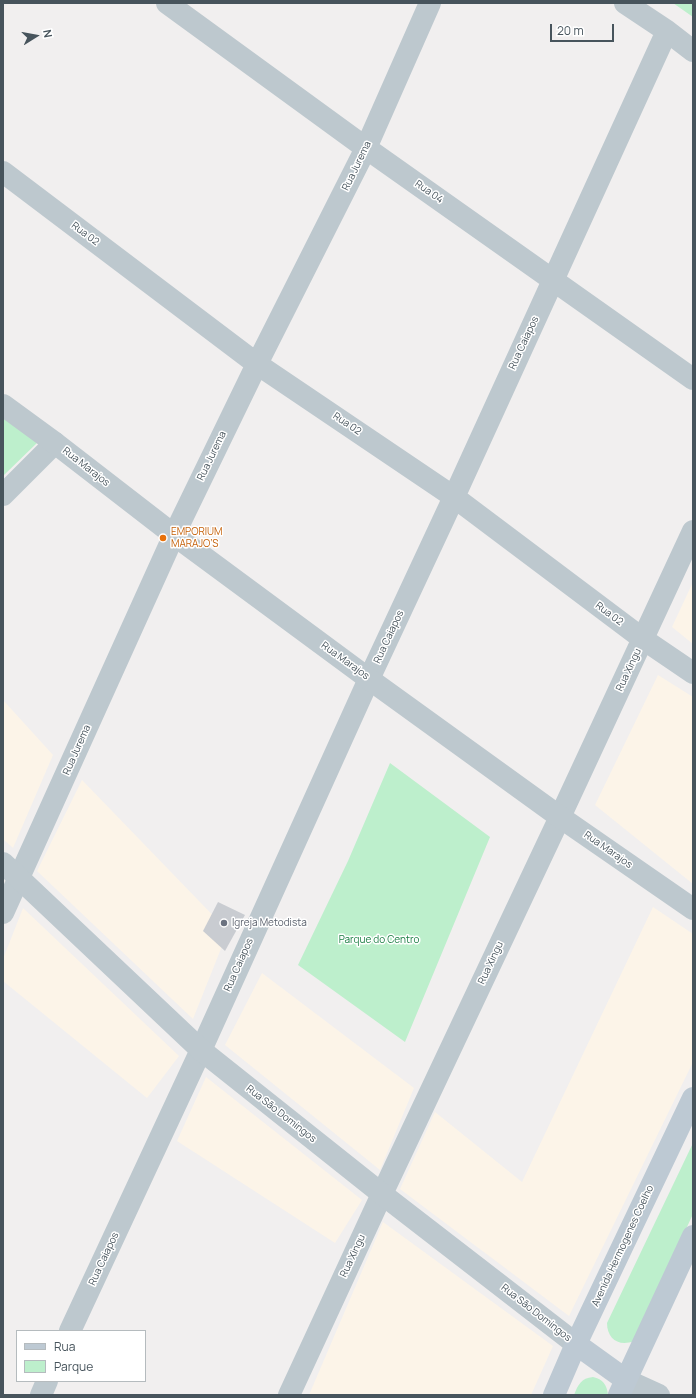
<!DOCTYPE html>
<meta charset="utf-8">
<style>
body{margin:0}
#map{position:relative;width:696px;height:1398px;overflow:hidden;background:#f1efef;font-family:Manrope,sans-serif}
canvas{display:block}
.frame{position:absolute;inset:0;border:4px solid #47545c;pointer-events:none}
.legend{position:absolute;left:16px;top:1330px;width:130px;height:52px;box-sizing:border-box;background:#fff;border:1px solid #b5bbbe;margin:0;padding:5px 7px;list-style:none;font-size:12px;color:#47545c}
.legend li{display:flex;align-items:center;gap:8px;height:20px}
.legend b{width:20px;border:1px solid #b5bbbe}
.north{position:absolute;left:16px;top:16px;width:40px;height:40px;-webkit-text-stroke:3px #fff;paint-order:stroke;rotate:79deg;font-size:11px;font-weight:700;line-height:16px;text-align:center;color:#47545c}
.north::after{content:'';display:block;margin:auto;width:14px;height:18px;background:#47545c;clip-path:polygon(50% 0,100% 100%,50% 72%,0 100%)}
.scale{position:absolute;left:550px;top:24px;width:64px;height:18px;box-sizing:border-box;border:2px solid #47545c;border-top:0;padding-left:5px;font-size:12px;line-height:14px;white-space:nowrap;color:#47545c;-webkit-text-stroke:3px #fff;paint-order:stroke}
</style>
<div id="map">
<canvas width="696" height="1398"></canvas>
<div class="frame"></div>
<ul class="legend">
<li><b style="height:5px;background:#bdc9d3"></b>Rua</li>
<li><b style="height:11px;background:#bdefcc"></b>Parque</li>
</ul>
<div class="north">N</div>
<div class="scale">20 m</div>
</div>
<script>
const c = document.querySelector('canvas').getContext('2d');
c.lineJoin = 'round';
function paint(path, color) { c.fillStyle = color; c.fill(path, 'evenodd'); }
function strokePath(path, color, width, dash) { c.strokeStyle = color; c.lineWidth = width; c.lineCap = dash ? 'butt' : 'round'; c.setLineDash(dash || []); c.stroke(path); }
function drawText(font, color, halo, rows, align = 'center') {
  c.font = font + ' Manrope,sans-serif'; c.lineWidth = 3; c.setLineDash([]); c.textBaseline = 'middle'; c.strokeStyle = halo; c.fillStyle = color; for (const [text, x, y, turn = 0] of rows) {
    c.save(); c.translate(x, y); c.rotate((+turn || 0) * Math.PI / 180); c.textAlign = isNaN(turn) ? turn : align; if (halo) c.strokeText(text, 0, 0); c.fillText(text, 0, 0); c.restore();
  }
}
paint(new Path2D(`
 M693 582V644L672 627Z
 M658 675 693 697V884L595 805Z
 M3 700 53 755 13 848 3 839Z
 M82 780 228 931 193 1019 37 871Z
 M653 907 693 934V1062L569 1316 400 1189 435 1112 522 1182Z
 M23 908 179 1056 147 1098 3 981V959Z
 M262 973 414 1088 380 1170 225 1045Z
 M206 1077 362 1200 335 1243 177 1141Z
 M383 1222 553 1346 531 1395H309Z`), '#fcf4e8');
paint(new Path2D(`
 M673 3H693V17Z
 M3 417 38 442 3 476Z
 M390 763 490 837 405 1042 298 965 348 861Z
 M693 1143V1214L634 1341C619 1347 607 1339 607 1323Z
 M593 1377C603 1379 607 1385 608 1395H574C578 1385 581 1378 593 1377Z`), '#bdefcc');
paint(new Path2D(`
 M218 902 245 915 225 951 203 931Z`), '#c9ccd1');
strokePath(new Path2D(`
 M167 3 366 148 693 379
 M625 3 667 31 693 51
 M3 172 257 364 454 497 643 639 693 673
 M3 495 55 443
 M3 913 174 535 257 364 366 148 430 3
 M70 1331 201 1050 369 679 454 497 667 31
 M626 1380 659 1395
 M41 1395 47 1381
 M289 1395 382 1194 560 817 693 531`), '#bdc8ce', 22);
strokePath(new Path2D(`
 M3 405 55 443 174 535 369 679 560 817 693 909
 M3 863 201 1050 382 1194 576 1344`), '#bdc8ce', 22);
strokePath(new Path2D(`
 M576 1344 626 1380
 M554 1395 576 1344 693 1098
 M619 1395 693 1236`), '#bdc9d3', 22);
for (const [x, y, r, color] of [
 [163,538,4,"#e8710a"],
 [224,923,4,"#6b7280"]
]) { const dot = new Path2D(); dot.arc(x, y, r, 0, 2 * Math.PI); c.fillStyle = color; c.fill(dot); strokePath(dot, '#fff', 1.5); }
drawText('10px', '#47545c', '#fff', [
 ["Rua Jurema",357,166,-64],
 ["Rua 04",429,192,35],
 ["Rua 02",85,234,37],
 ["Rua Caiapos",524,343,-65],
 ["Rua 02",347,424,34],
 ["Rua Jurema",212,456,-64],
 ["Rua Marajos",86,467,38],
 ["Rua 02",609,614,37],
 ["Rua Caiapos",389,637,-65],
 ["Rua Marajos",345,661,36],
 ["Rua Xingu",629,670,-65],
 ["Rua Jurema",77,750,-66],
 ["Rua Marajos",608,850,35],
 ["Rua Xingu",491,963,-65],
 ["Rua Caiapos",239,965,-66],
 ["Rua São Domingos",281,1114,38],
 ["Avenida Hermogenes Coelho",623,1246,-65],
 ["Rua Xingu",353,1256,-65],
 ["Rua Caiapos",104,1259,-65],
 ["Rua São Domingos",536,1313,38]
]);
drawText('10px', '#c56008', '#fff', [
 ["EMPORIUM",171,532],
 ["MARAJO’S",171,544]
], 'left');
drawText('10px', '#5b616d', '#fff', [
 ["Igreja Metodista",232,923]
], 'left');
drawText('10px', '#187d41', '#fff', [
 ["Parque do Centro",379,940]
]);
</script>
